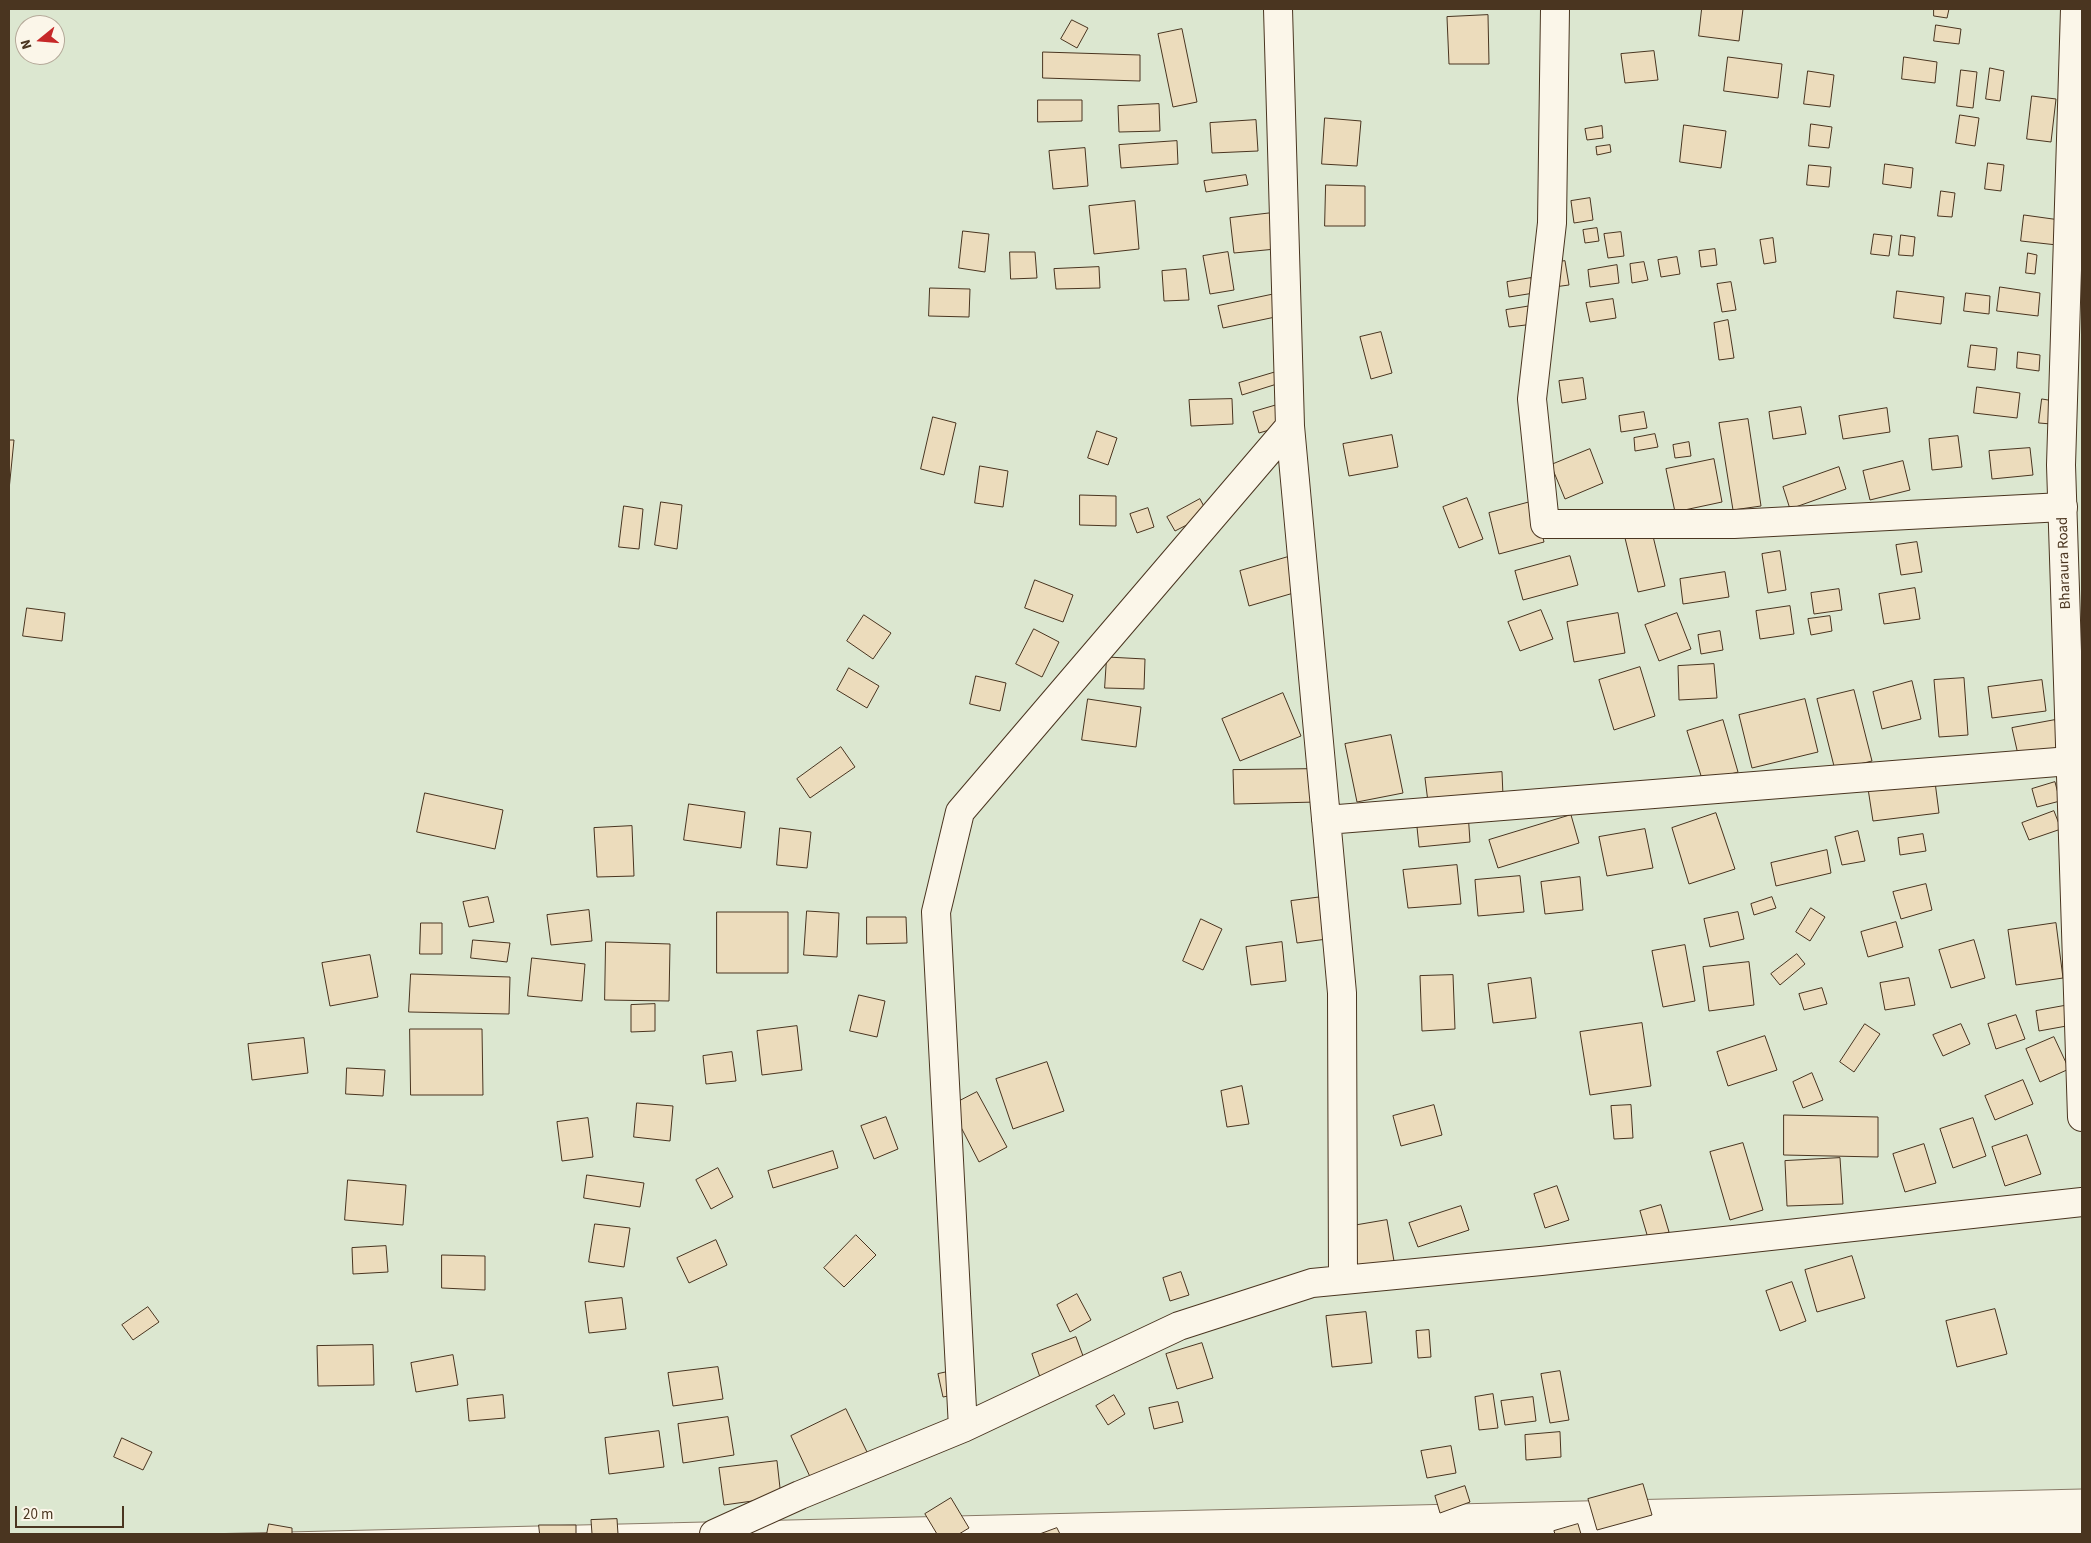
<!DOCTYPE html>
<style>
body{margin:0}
#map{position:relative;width:2091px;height:1543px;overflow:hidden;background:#fbf6e9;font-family:"Source Sans 3",sans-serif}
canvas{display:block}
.frame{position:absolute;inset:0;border:10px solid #4a3520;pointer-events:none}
.north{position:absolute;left:15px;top:15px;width:50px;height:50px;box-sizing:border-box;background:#fbf6e9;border:1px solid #b4a999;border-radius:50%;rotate:253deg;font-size:14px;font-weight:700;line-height:20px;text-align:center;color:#4a3520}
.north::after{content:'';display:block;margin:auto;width:18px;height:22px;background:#c62828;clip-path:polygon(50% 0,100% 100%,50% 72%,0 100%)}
.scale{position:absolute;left:15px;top:1506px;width:109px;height:22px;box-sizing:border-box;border:2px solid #4a3520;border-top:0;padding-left:6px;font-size:15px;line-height:18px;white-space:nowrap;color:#4a3520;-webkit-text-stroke:4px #fbf6e9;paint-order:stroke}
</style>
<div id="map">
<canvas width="2091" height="1543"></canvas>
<div class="frame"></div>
<div class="north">N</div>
<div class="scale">20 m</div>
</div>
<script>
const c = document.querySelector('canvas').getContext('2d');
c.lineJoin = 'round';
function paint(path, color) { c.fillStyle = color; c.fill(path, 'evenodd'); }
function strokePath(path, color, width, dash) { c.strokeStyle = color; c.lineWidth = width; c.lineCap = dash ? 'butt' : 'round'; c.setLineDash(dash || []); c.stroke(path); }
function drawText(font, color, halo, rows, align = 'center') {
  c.font = font + ' "Source Sans 3",sans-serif'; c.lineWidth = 4; c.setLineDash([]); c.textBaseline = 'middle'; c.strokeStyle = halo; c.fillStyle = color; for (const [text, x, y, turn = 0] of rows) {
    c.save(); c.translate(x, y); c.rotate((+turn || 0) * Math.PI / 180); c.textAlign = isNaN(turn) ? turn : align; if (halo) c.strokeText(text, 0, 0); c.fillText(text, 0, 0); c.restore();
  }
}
const green = new Path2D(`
 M9 9H2082V1489L204 1534H9ZM25 25H55V55H25Z`);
paint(green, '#dce7d0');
strokePath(green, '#887966', 1);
const building = new Path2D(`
 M1702 9H1743L1739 41 1699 36Z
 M1934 9H1949L1947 18 1934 16Z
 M1488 15 1489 64H1449L1447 17Z
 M1072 20 1088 28 1077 48 1061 39Z
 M1936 25 1961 29 1959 44 1934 41Z
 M1182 29 1197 102 1173 107 1158 34Z
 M1654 51 1658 80 1625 83 1621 54Z
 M1043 52 1140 55V81L1043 78Z
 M1728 57 1782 64 1778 98 1724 91Z
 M1904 57 1937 62 1935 83 1902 79Z
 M1990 68 2004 71 2000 101 1986 99Z
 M1961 70 1977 72 1973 108 1957 106Z
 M1808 71 1834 75 1830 107 1804 104Z
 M2032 96 2056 99 2051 142 2027 139Z
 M1038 100H1082V121L1038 122Z
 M1159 104 1160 131 1119 132 1118 106Z
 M1960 115 1979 118 1975 146 1956 143Z
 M1325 118 1361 121 1357 166 1322 164Z
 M1256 120 1258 151 1212 153 1210 123Z
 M1811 124 1832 127 1829 148 1809 146Z
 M1684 125 1726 131 1721 168 1680 162Z
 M1602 126 1603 138 1587 140 1585 129Z
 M1177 141 1178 164 1121 168 1119 145Z
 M1610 145 1611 152 1597 155 1596 147Z
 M1085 148 1088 186 1053 189 1049 151Z
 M1988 163 2004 165 2001 191 1985 189Z
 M1885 164 1913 168 1911 188 1883 184Z
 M1809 165 1831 167 1829 187 1807 185Z
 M1246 175 1248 185 1206 192 1204 181Z
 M1326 185 1365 186V226H1325Z
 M1941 191 1955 193 1952 217 1938 216Z
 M1590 198 1593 220 1574 223 1571 201Z
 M1135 201 1139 249 1094 254 1089 206Z
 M1272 213 1276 249 1234 253 1230 218Z
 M2024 215 2060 220 2057 245 2021 241Z
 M1597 228 1599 241 1585 243 1583 230Z
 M963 231 989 234 985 272 959 268Z
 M1621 232 1624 256 1608 258 1604 234Z
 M1874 234 1892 236 1889 256 1871 254Z
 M1901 235 1915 237 1913 256 1899 255Z
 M1773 238 1776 262 1764 264 1760 240Z
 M1715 249 1717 265 1701 267 1699 251Z
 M1010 252H1035L1037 278 1011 279Z
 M1228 252 1234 290 1210 294 1203 256Z
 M2028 253 2037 255 2035 274 2026 273Z
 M1677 257 1680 274 1661 277 1658 260Z
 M1565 261 1569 285 1554 287 1551 263Z
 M1644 262 1648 280 1632 283 1630 264Z
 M1617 265 1619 283 1590 287 1588 270Z
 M1099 267 1100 288 1056 289 1054 269Z
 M1186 269 1189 300 1164 301 1162 271Z
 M1531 278 1534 293 1509 297 1507 282Z
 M1731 282 1736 310 1722 312 1717 284Z
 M2000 287 2040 293 2038 316 1997 311Z
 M930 288 970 289 969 317 929 316Z
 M1897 291 1944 297 1941 324 1894 318Z
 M1966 293 1990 296 1989 314 1964 311Z
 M1275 294 1280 316 1223 328 1218 306Z
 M1613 299 1616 318 1590 322 1586 303Z
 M1531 306 1534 324 1509 327 1506 310Z
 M1728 320 1734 358 1719 360 1714 323Z
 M1381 332 1392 373 1371 379 1360 337Z
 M1971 345 1997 348 1995 370 1968 367Z
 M2018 352 2040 355 2039 371 2017 368Z
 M1276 372 1280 383 1242 395 1239 383Z
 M1583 378 1586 399 1562 403 1559 381Z
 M1977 387 2020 393 2017 418 1974 413Z
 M1232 399 1233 424 1191 426 1189 400Z
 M2042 399 2054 401 2051 424 2039 423Z
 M1277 405 1283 426 1259 433 1253 412Z
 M1801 407 1806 434 1773 439 1769 412Z
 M1887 408 1890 432 1843 439 1839 416Z
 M1644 412 1647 428 1621 432 1619 416Z
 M933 417 956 423 944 475 921 469Z
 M1748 419 1761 506 1733 510 1719 423Z
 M1097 431 1117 438 1108 465 1088 458Z
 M1655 434 1658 447 1635 451 1634 438Z
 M1392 435 1398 467 1349 476 1343 444Z
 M1958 436 1962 467 1932 470 1929 439Z
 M9 440H14L9 490Z
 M1689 442 1691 456 1675 458 1673 445Z
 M2030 448 2033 475 1992 479 1989 451Z
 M1590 449 1603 483 1565 499 1551 465Z
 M1714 459 1722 502 1675 512 1666 469Z
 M1903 461 1910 490 1870 500 1863 471Z
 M980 466 1008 471 1003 507 975 503Z
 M1839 467 1846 489 1790 509 1783 487Z
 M1080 495 1116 496V526L1080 525Z
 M1467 498 1483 539 1459 548 1443 507Z
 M1200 499 1208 514 1175 531 1167 517Z
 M1534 501 1544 542 1499 554 1489 513Z
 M661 502 682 505 677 549 655 545Z
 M624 506 643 509 639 549 619 547Z
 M1148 508 1154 527 1137 533 1130 514Z
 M1652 532 1665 586 1638 592 1625 538Z
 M1917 542 1922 572 1901 575 1896 545Z
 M1780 551 1786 590 1768 593 1762 554Z
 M1570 556 1578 585 1523 600 1515 571Z
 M1288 557 1297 592 1249 606 1240 571Z
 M1725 572 1729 597 1683 604 1680 579Z
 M1035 580 1073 595 1063 622 1025 608Z
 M1915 588 1920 619 1884 624 1879 594Z
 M1839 589 1842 610 1814 614 1811 593Z
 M1790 606 1794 634 1760 639 1756 611Z
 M27 608 65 613 62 641 23 636Z
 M1541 610 1553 639 1520 651 1508 622Z
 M1618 613 1625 653 1574 662 1567 622Z
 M1677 613 1691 649 1659 661 1645 625Z
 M864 615 891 633 873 659 847 641Z
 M1830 616 1832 631 1811 635 1808 619Z
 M1034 629 1059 642 1042 677 1016 664Z
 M1720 631 1723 650 1701 654 1698 635Z
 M1107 657 1145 659 1144 689 1105 688Z
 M1714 664 1717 698 1679 700 1678 666Z
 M1640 667 1655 716 1614 730 1599 680Z
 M849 668 879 686 867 708 837 690Z
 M976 676 1006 683 1000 711 970 704Z
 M1964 678 1968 735 1939 737 1934 680Z
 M2042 680 2046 711 1992 718 1988 687Z
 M1912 681 1921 719 1882 729 1873 692Z
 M1854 690 1872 761 1835 770 1817 699Z
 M1283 693 1301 736 1240 761 1222 719Z
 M1088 699 1141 707 1136 747 1082 740Z
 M1805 699 1818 752 1752 768 1739 715Z
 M1723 720 1738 772 1703 782 1687 731Z
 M2055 720 2061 752 2019 759 2012 728Z
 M1391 735 1403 793 1357 802 1345 744Z
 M841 747 855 767 810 798 797 779Z
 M1316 769 1317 802 1234 804 1233 770Z
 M1502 772 1503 796 1428 802 1425 778Z
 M1934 774 1939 813 1873 821 1867 782Z
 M2055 782 2060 801 2037 807 2032 789Z
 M425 793 503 810 495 849 417 832Z
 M689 804 745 812 741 848 684 840Z
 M2054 811 2061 829 2029 840 2022 823Z
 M1468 812 1470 842 1419 847 1416 817Z
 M1716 813 1735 869 1689 884 1672 828Z
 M1571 815 1579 843 1498 868 1489 840Z
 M632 826 634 876 597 877 594 828Z
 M780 828 811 832 807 868 777 865Z
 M1645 829 1653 868 1607 876 1599 837Z
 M1858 831 1865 861 1842 865 1835 837Z
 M1923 834 1926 851 1900 855 1898 838Z
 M1827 850 1831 873 1776 886 1771 863Z
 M1457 865 1461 904 1408 908 1403 870Z
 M1520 876 1524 912 1478 916 1475 880Z
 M1580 877 1583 910 1545 914 1541 882Z
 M1926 884 1932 910 1901 919 1893 892Z
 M488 897 494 922 469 927 463 902Z
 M1322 897 1327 939 1297 943 1291 901Z
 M1772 897 1776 908 1754 915 1751 904Z
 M1811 908 1825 917 1810 941 1796 932Z
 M589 910 592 941 551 945 547 915Z
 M807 911 839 913 837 957 804 955Z
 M717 912H788V973H717Z
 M1738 912 1744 939 1710 947 1704 919Z
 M867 917H906L907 943 867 944Z
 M1201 919 1222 929 1203 970 1183 961Z
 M1896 922 1903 947 1868 957 1861 932Z
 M421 923H442V954H420Z
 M2056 923 2063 978 2016 985 2008 930Z
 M473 940 510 943 507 962 471 958Z
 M1974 940 1985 978 1951 988 1939 950Z
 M606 942 670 944 669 1001 605 1000Z
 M1282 942 1286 981 1251 985 1246 947Z
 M1685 945 1695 1001 1663 1007 1652 951Z
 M1797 954 1805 964 1780 985 1771 974Z
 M370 955 378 997 330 1006 322 963Z
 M532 958 585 964 582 1001 528 996Z
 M1749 962 1754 1005 1709 1011 1703 967Z
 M411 974 510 977 509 1014 409 1012Z
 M1453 975 1455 1029 1422 1031 1420 976Z
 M1531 978 1536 1018 1493 1023 1488 984Z
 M1909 978 1915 1005 1885 1010 1880 983Z
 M1822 988 1827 1004 1804 1010 1799 994Z
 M859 995 885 1001 877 1037 850 1031Z
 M655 1004V1031L631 1032V1005Z
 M2069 1005 2072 1025 2039 1031 2036 1011Z
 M2016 1015 2025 1039 1996 1049 1988 1024Z
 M1642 1023 1651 1086 1590 1095 1580 1032Z
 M1865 1024 1880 1034 1854 1072 1840 1062Z
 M1961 1024 1970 1044 1943 1056 1933 1035Z
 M797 1026 802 1070 762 1075 757 1031Z
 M410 1029H482L483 1095H411Z
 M1765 1036 1777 1070 1728 1086 1717 1052Z
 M2054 1037 2069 1069 2040 1082 2026 1049Z
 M304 1038 308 1073 252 1080 248 1044Z
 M732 1052 736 1081 706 1084 703 1056Z
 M1047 1062 1064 1111 1013 1129 996 1079Z
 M347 1068 385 1070 383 1096 346 1094Z
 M1812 1073 1823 1100 1803 1108 1793 1082Z
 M2023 1080 2033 1104 1995 1120 1985 1096Z
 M1242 1086 1249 1124 1227 1127 1221 1091Z
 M977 1092 1007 1147 979 1162 950 1106Z
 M637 1103 673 1106 670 1141 634 1137Z
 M1434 1105 1442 1135 1401 1146 1393 1116Z
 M1631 1105 1633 1138 1614 1139 1611 1106Z
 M1784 1115 1878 1117V1157L1784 1155Z
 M886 1117 898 1149 874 1159 861 1126Z
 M588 1118 593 1157 562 1161 557 1122Z
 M1973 1118 1986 1156 1953 1168 1940 1129Z
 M2027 1135 2041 1174 2005 1186 1992 1147Z
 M1743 1143 1763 1210 1730 1220 1710 1152Z
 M1924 1144 1936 1183 1905 1192 1893 1154Z
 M833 1151 838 1168 773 1188 768 1171Z
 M1840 1158 1843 1204 1787 1206 1785 1161Z
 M718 1168 733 1197 711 1209 696 1180Z
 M587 1175 644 1183 640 1207 584 1198Z
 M348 1180 406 1185 403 1225 345 1220Z
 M1557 1186 1569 1220 1545 1228 1534 1194Z
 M1661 1205 1669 1232 1648 1238 1640 1211Z
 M1461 1206 1469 1230 1418 1247 1409 1223Z
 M1387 1220 1395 1267 1354 1274 1346 1227Z
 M595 1224 630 1228 624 1267 589 1262Z
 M856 1235 876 1255 844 1287 824 1268Z
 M716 1240 727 1265 689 1283 677 1258Z
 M386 1246 388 1272 353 1274 352 1248Z
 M442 1255 485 1256V1290L442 1288Z
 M1852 1256 1865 1298 1817 1312 1805 1270Z
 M1181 1272 1189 1295 1170 1301 1163 1278Z
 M1792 1282 1806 1321 1780 1331 1766 1291Z
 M1077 1294 1091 1320 1070 1332 1057 1305Z
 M622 1298 626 1329 589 1333 585 1302Z
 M148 1307 159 1322 133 1340 122 1325Z
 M1995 1309 2007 1354 1957 1367 1946 1321Z
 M1366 1312 1372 1363 1332 1367 1326 1316Z
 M1429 1330 1431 1357 1418 1358 1416 1331Z
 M1076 1337 1086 1364 1041 1380 1032 1354Z
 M1202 1343 1213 1378 1177 1389 1166 1354Z
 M373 1345 374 1385 318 1386 317 1346Z
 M453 1355 458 1385 416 1392 411 1363Z
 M718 1367 723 1399 673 1406 668 1373Z
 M952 1371 958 1394 943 1397 938 1374Z
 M1560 1371 1569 1420 1550 1423 1541 1374Z
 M1493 1394 1498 1428 1479 1430 1475 1397Z
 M503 1395 505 1418 469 1421 467 1399Z
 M1114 1395 1125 1414 1108 1425 1096 1406Z
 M1533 1397 1536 1421 1505 1425 1501 1401Z
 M1178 1402 1183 1422 1154 1429 1149 1408Z
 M846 1409 868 1454 812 1481 791 1436Z
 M728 1417 734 1455 683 1463 678 1424Z
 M659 1431 664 1467 609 1474 605 1438Z
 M1560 1432 1561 1457 1526 1460 1525 1435Z
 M122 1438 152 1452 143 1470 114 1457Z
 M1451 1446 1456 1473 1427 1478 1421 1451Z
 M777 1461 781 1497 724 1505 719 1468Z
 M1643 1484 1652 1515 1597 1530 1588 1499Z
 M1465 1486 1470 1502 1440 1513 1435 1496Z
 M951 1498 969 1528 959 1534H937L925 1514Z
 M617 1519 618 1534H592L591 1520Z
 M269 1524 292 1528V1534H267Z
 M1578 1524 1581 1534H1555L1554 1531Z
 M539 1525H576V1534H540Z
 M1057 1528 1060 1534H1040Z`);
paint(building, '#ecdcbc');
strokePath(building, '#4a3520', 1);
const minor = new Path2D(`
 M1555 9 1552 223 1532 399 1545 524H1734L2063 507
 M1290 426 1342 993 1343 1280
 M1326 820 2070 761
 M963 1428 936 912 960 812 1290 426 1278 9
 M714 1534 800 1495 963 1428 1179 1326 1312 1283 1541 1261 2082 1202`);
const secondary = new Path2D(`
 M2075 9 2061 465 2082 1117`);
strokePath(minor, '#4a3520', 30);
strokePath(secondary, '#4a3520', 30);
strokePath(minor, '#fbf6e9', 28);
strokePath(secondary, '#fbf6e9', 28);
drawText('15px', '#4a3520', '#fbf6e9', [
 ["Bharaura Road",2065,563,-92]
]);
</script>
